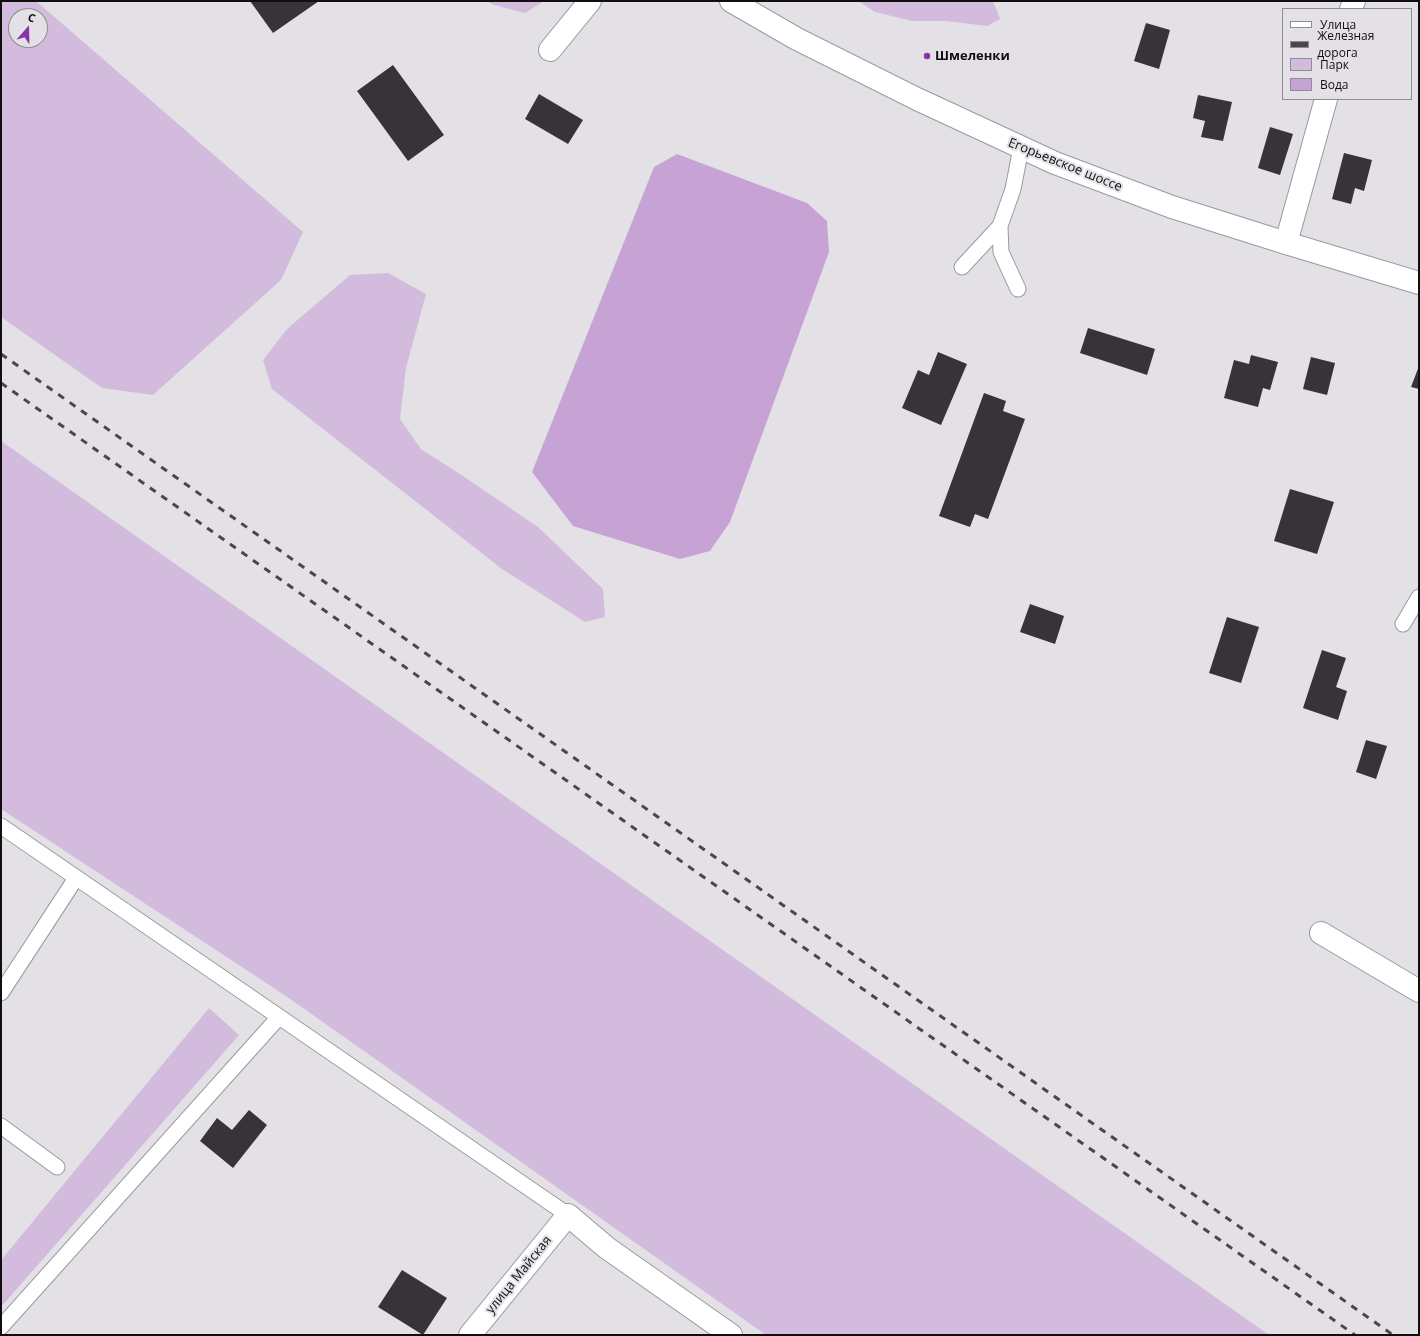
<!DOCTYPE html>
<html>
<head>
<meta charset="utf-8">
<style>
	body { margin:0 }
	#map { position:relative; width:1420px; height:1336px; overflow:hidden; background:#e4e1e6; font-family:"Open Sans",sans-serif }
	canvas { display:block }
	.frame { position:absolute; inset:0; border:2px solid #100e10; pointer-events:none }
	.legend { position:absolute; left:1282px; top:8px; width:130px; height:92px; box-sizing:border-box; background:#e4e1e6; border:1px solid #8f8d90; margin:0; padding:5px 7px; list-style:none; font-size:12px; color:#100e10 }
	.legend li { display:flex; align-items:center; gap:8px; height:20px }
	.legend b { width:20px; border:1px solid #8f8d90 }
	.north { position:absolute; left:8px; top:8px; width:40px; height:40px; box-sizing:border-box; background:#e4e1e6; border:1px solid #8f8d90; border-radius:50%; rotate:20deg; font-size:11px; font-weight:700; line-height:16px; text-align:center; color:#100e10 }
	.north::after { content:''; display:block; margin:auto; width:14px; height:18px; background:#8735a4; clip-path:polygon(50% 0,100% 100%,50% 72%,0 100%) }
</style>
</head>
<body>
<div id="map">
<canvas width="1420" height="1336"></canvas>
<div class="frame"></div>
<ul class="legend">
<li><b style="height:5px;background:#fff"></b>Улица</li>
<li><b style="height:5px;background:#49474a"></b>Железная дорога</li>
<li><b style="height:11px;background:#d3bbdd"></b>Парк</li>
<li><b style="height:11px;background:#c7a3d5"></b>Вода</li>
</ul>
<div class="north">С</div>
</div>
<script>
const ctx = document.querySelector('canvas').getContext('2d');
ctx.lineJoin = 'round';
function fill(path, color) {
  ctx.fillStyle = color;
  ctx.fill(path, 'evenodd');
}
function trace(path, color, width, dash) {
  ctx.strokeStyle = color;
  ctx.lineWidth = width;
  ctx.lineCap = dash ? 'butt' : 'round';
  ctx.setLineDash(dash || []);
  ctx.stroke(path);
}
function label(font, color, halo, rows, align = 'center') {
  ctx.font = font + ' "Open Sans",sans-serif';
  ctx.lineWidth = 4;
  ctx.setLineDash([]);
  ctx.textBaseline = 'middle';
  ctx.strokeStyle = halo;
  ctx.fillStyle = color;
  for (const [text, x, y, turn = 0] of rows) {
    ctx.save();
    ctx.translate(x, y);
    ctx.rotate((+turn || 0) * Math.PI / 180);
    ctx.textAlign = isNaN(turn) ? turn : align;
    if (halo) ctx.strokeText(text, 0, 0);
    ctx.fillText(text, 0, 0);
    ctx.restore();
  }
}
fill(new Path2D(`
	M1,1H36L303,232L281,280L153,395L102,388L1,317ZM16,16H40V40H16Z
	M488,1H544L525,13L491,4Z
	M858,1H993L1000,19L987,26L946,21H912L875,12Z
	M388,273L426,294L406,368L400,419L421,449L460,474L538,527L603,589L605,617L585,622L502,569L272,389L263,360L287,329L350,275Z
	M1,441L1269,1335H766L286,996L1,809Z
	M209,1008L239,1035L1,1307V1260Z`), '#d3bbdd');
fill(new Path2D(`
	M677,154L807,203L827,221L829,252L730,522L710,551L680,559L573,526L532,472L654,167Z`), '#c7a3d5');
fill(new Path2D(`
	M250,1H319L273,33Z
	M1146,23L1170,30L1159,69L1134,61Z
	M393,65L444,135L408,161L357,91Z
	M539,94L583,120L568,144L525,119Z
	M1198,95L1232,102L1223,141L1201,137L1205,121L1193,118Z
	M1270,127L1293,134L1280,175L1258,168Z
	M1344,153L1372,160L1364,191L1355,188L1351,204L1332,199Z
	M1088,328L1155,349L1147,375L1080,353Z
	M938,352L967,364L941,425L902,408L918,370L929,375Z
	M1251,355L1278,362L1270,390L1263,388L1258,407L1224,398L1234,360L1249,364Z
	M1311,357L1335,363L1327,395L1303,389Z
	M1419,366V389L1411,387Z
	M984,393L1006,401L1003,411L1025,419L988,519L975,514L970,527L939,516Z
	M1290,489L1334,502L1317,554L1274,541Z
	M1030,604L1064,616L1055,644L1020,632Z
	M1227,617L1259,627L1241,683L1209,673Z
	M1322,650L1346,658L1336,687L1347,691L1338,720L1303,708Z
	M1366,740L1387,746L1376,779L1356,772Z
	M249,1110L267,1125L233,1168L200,1141L217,1118L232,1130Z
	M402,1270L447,1298L423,1335L378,1307Z`), '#373439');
const lane = new Path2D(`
	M1000,226L1001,252L1018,289
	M962,267L1000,226L1013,189L1021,148
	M1403,624L1419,597
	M1,826L568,1215
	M1,993L76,878
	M1,1126L57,1167
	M1,1327L279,1017`);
const street = new Path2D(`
	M1351,9L1354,1
	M550,50L590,1
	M1286,243L1326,99
	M1321,933L1419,991
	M470,1335L568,1215L607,1248L731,1335`);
const primary = new Path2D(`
	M731,1L797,39L917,99L1055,163L1172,207L1286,243L1419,283`);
trace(lane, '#9c989d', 17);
trace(street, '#9c989d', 24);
trace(primary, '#9c989d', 24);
trace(lane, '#fff', 15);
trace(street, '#fff', 22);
trace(primary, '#fff', 22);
trace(new Path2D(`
	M1,354L1393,1335
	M1,383L1355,1335`), '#49474a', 3, [7, 7]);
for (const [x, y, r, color] of [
	[927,56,4,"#8735a4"]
]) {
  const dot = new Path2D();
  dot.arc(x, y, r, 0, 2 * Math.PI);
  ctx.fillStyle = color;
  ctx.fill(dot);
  trace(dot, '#e4e1e6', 1.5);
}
label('bold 13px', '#100e10', '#e4e1e6', [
	["Шмеленки",935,56]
], 'left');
label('13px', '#100e10', '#e4e1e6', [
	["Егорьевское шоссе",1065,165,22],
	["улица Майская",519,1275,-51]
]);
</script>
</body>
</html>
